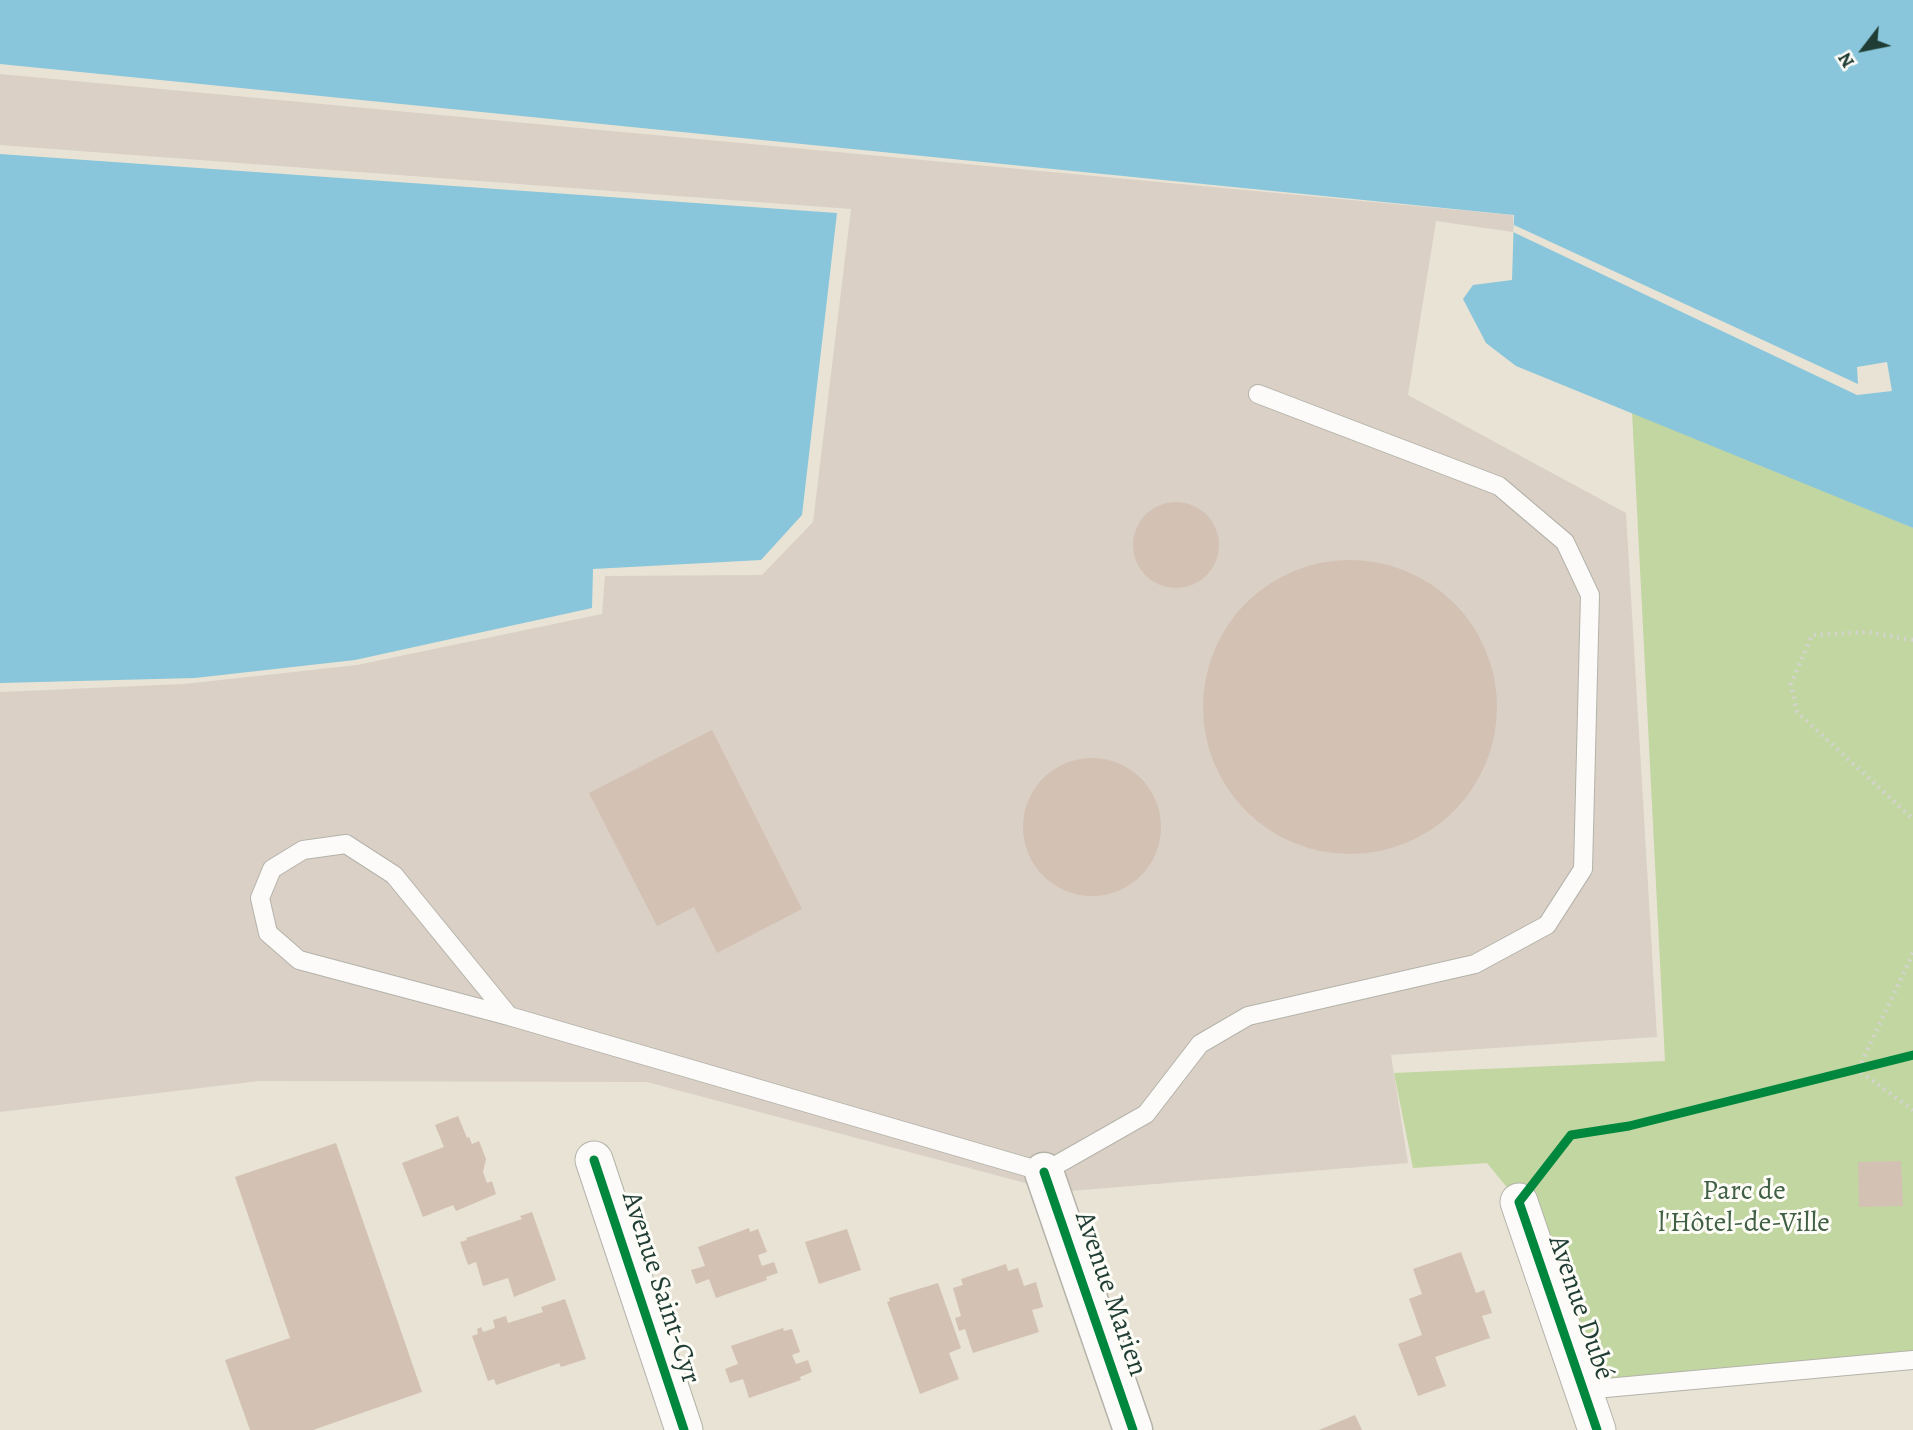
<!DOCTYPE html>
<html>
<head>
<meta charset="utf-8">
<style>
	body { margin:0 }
	#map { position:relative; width:1913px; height:1430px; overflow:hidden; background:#e8e3d5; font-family:Alegreya,serif }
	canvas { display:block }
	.north { position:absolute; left:1829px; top:14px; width:70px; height:70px; -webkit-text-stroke:5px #fdfcf7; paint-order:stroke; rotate:238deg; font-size:19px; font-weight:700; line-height:28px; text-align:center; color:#1f3d34 }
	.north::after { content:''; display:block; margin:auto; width:24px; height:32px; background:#1f3d34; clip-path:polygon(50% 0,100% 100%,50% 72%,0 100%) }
</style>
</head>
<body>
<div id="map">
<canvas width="1913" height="1430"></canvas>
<div class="north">N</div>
</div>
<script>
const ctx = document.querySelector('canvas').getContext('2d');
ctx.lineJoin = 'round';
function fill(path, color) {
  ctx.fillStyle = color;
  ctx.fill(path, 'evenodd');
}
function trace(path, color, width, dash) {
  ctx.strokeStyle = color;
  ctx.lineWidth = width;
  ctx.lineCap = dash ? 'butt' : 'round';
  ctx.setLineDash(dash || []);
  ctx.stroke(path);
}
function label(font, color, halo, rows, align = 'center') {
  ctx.font = font + ' Alegreya,serif';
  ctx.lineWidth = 6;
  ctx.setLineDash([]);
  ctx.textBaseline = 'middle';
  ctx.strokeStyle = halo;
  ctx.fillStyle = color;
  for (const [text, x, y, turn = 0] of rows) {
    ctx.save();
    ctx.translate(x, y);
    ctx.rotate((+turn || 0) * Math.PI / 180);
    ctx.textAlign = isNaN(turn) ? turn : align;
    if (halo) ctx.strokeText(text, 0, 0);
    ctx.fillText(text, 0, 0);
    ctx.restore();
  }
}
fill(new Path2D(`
	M0,74L1513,215V232L1436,221L1408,395L1626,513L1657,1037L1391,1055L1408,1163L1059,1192L647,1082L259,1081L0,1112V692L184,684L357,665L602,614L605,576L762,575L813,522L851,209L0,145Z`), '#dad0c6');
fill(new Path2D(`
	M1632,411L1913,528V1360L1584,1390L1519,1202L1487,1163L1413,1168L1394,1073L1665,1061Z`), '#c2d6a1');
fill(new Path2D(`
	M0,0H1913V528L1516,366L1486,343L1463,299L1473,285L1512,280L1514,215L0,64Z
	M0,154L837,213L802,515L761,560L593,569L592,608L355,660L195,678L0,683Z`), '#89c6db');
fill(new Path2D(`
	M1514,225L1858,384L1857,367L1887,362L1892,391L1857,395L1513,232Z`), '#e8e3d5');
fill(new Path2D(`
	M1133 545a43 43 0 1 1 86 0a43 43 0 1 1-86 0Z
	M1203 707a147 147 0 1 1 294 0a147 147 0 1 1-294 0Z
	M712,730L802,909L717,953L694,907L657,926L589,793Z
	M1023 827a69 69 0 1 1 138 0a69 69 0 1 1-138 0Z
	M458,1116L467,1138L469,1137L472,1144L479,1141L486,1159L483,1172L487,1183L492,1181L496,1194L456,1211L453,1205L423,1217L402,1163L444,1147L435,1125Z
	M336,1143L422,1392L313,1430H250L225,1360L290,1338L235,1177Z
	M1901,1161L1903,1206L1859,1207L1858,1162Z
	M532,1212L556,1280L514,1297L508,1278L483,1286L476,1262L468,1265L460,1242L467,1240L466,1238L522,1219L520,1216Z
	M749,1228L750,1232L758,1229L767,1252L758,1255L762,1266L774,1262L778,1273L766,1277L767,1280L716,1298L709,1279L696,1284L691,1270L705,1266L698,1247Z
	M847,1229L861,1270L819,1284L805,1242Z
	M1461,1252L1476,1293L1484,1290L1492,1313L1482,1316L1490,1338L1435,1357L1446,1386L1418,1396L1398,1344L1422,1335L1409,1299L1422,1294L1413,1269Z
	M1006,1264L1008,1271L1018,1268L1024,1286L1036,1282L1043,1307L1032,1310L1039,1332L973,1353L965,1329L959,1331L955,1318L961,1316L953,1288L963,1285L961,1279Z
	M938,1283L961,1348L949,1353L959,1379L920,1394L887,1302L890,1301L889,1298Z
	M565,1299L586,1359L561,1367L559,1363L496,1385L494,1379L488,1381L472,1336L478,1334L477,1329L481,1327L483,1332L495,1328L493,1320L506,1316L508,1323L543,1312L541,1307Z
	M783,1328L784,1331L792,1329L800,1352L792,1355L796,1364L808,1360L812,1372L800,1377L801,1380L749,1398L743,1379L730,1383L725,1369L738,1364L731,1346Z
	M1355,1415L1362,1430H1319Z`), '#d3c1b3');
const service = new Path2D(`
	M509,1016L394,875L346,844L303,850L272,869L260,898L268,933L299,960L509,1016L1044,1172L1146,1114L1200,1044L1248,1016L1475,964L1547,925L1583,869L1590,595L1565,542L1499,486L1258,394
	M1584,1390L1913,1360`);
const minor = new Path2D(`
	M594,1160L684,1430
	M1519,1202L1597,1430`);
const tertiary = new Path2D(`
	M1044,1172L1133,1430`);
trace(service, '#b4b3aa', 20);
trace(minor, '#b4b3aa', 39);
trace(tertiary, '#b4b3aa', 41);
trace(new Path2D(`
	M1913,640L1867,632L1812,635L1791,684L1797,712L1913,819
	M1913,953L1858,1070L1913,1110`), '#d3d4cf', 4.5, [2, 5]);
trace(service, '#fcfbf9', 18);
trace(minor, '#fcfbf9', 37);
trace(tertiary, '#fcfbf9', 38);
trace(new Path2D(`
	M594,1160L684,1430
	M1044,1172L1133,1430
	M1597,1430L1519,1202L1571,1135L1629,1126L1913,1055`), '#00873e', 9);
label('28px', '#406045', '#fdfcf7', [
	["Parc de",1744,1192],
	["l'Hôtel-de-Ville",1744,1224]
]);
label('28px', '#1f3d34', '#fdfcf7', [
	["Avenue Saint-Cyr",660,1288,72],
	["Avenue Marien",1110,1294,71],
	["Avenue Dubé",1580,1308,71]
]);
</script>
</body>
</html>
